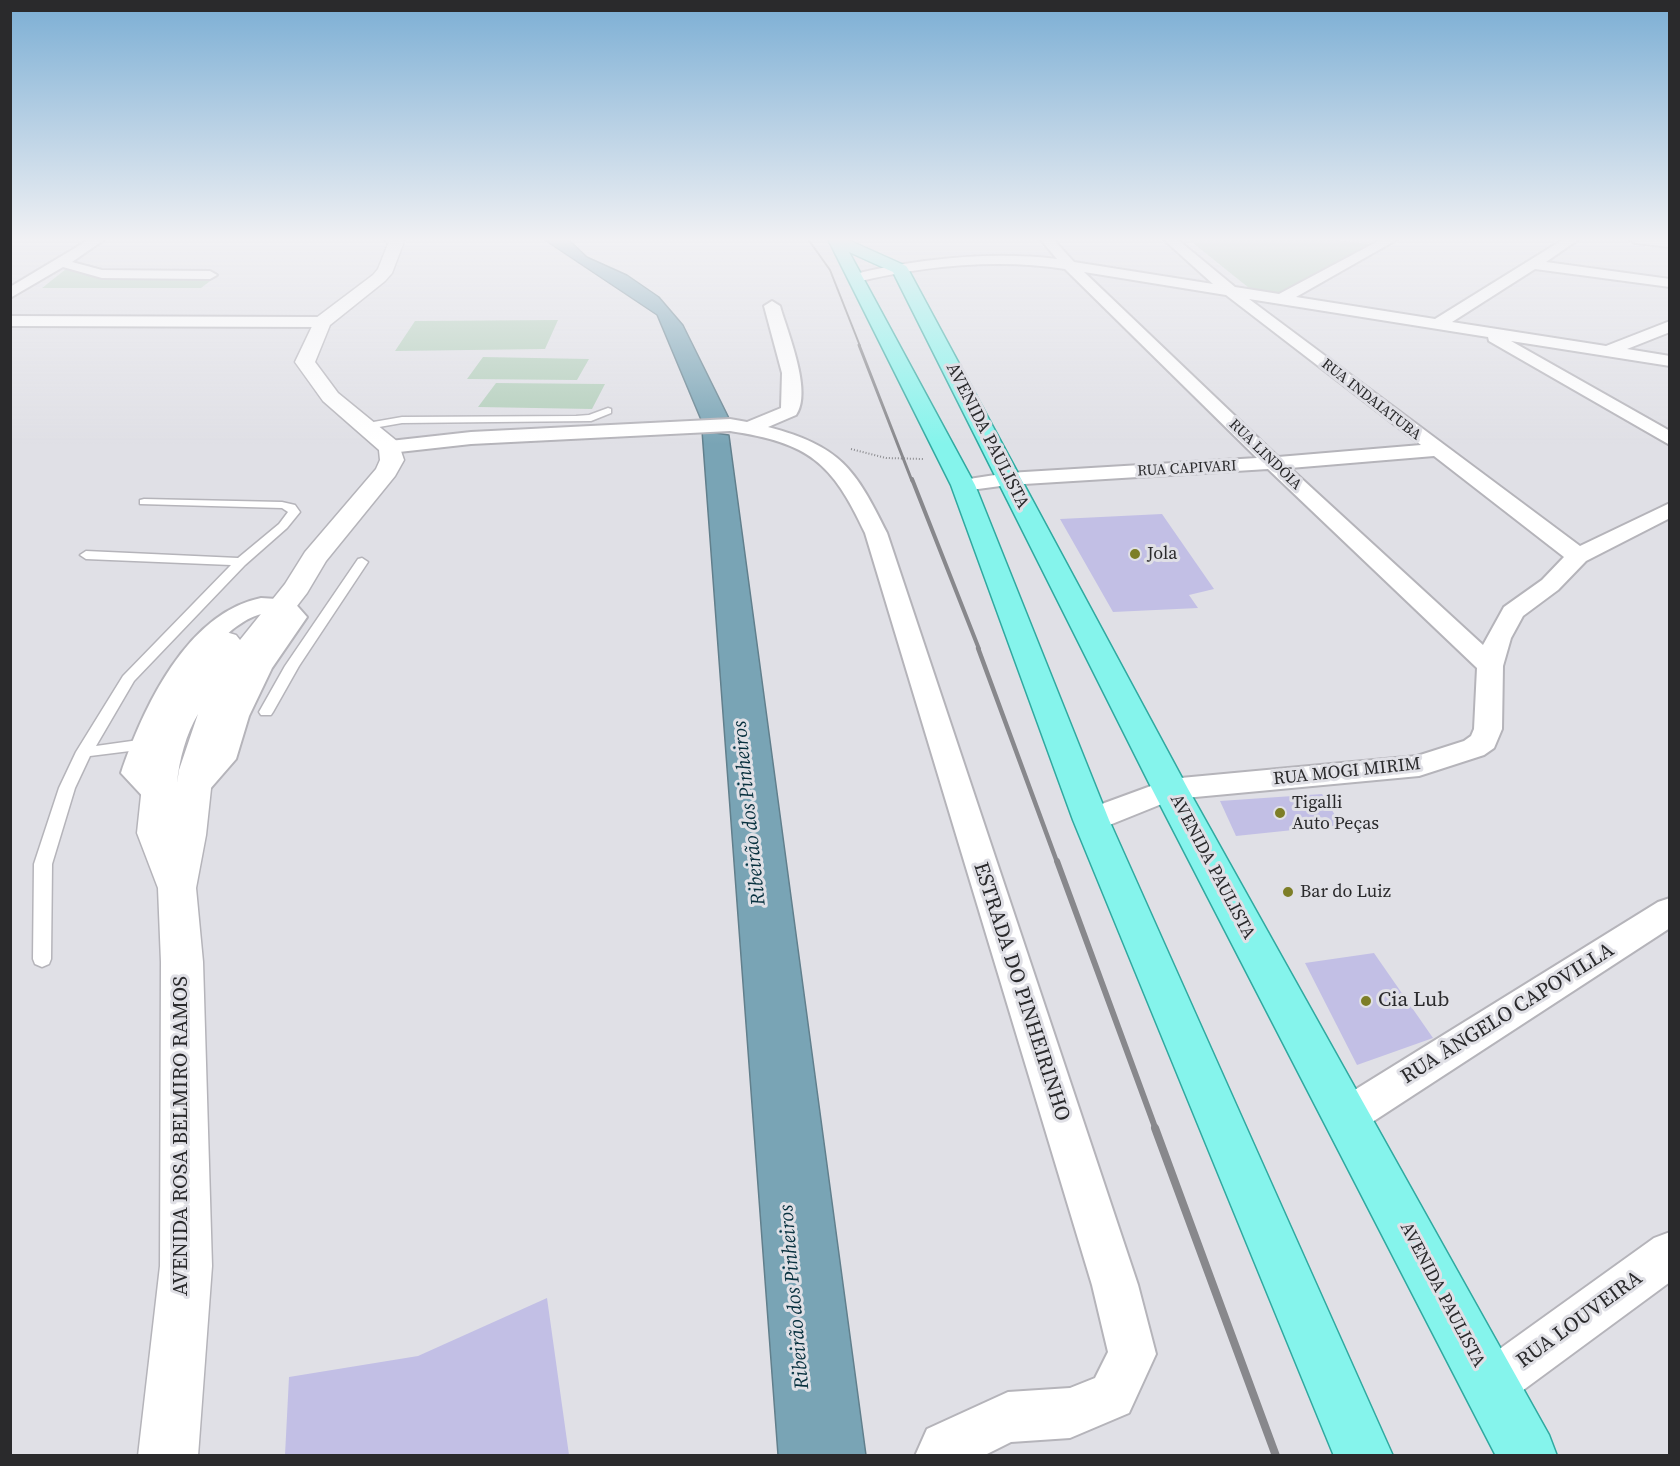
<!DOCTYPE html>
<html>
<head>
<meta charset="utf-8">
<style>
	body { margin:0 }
	#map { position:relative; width:1680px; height:1466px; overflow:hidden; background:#e0e0e6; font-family:"Source Serif 4",serif }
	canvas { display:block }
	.frame { position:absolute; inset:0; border:12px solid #2a2a2c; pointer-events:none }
</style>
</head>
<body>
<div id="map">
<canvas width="1680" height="1466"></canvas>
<div class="frame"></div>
</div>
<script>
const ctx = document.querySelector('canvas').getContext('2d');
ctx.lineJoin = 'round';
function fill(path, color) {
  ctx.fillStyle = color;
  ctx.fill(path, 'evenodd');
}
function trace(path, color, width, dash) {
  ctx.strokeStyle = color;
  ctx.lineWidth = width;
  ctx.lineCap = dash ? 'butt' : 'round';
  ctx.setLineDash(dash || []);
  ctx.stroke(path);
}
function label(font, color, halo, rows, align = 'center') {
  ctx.font = font + ' "Source Serif 4",serif';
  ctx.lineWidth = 6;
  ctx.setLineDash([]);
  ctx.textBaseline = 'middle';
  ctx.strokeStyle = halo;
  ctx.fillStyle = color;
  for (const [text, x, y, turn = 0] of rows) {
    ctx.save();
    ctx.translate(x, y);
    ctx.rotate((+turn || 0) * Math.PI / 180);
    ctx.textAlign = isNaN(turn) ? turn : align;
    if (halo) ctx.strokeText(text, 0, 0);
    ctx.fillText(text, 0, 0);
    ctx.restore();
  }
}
fill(new Path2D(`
	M1188,239H1327L1370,244L1281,293L1249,288Z
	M66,269L95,276L214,278L201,288H42Z
	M558,320L545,349L395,351L415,321Z
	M483,357L589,359L577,380L467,379Z
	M496,383L605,384L592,409L478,407Z`), '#b2ceba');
const water = new Path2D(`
	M543,239H568L587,257L627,275L659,297L683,325L729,418L701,420L657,315Z
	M702,431L729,435L866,1455H778Z`);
fill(water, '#79a4b5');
trace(water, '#617f8c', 1.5);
fill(new Path2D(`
	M1162,514L1214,589L1189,595L1198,608L1113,612L1060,519Z
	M1322,794L1341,825L1236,836L1220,801Z
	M1374,953L1433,1038L1357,1065L1305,963Z
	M547,1298L569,1455H285L289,1377L418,1356Z`), '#c2bfe5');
const lane = new Path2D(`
	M608,408L611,409V413L591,421L402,423L362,430L357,427L362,424L402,417L576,416L589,415Z
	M144,499L282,502L295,505L300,512L287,528L245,565L134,681L96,746L146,739L154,744L146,749L90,756L75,788L52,864L51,959L49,964L42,967L35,964L33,959L34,864L59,788L76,752L123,676L231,565L86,559L80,555L86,551L238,558L279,524L288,512L282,508L140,504V500Z
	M362,558L368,562L299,666L273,712L271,715H261L259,712L285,666L358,559Z`);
const street = new Path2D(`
	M90,239H105L72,262L102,270L210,271L217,275L210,279L102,278L63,267L10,298V287Z
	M384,239H403L402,242L390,243Z
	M1040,239H1053L1074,262L1213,284L1163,239H1177L1235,287L1279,294L1382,239H1398L1296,297L1435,319L1564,239H1579L1546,262L1670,279V287L1535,269L1452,322L1606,346L1670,321V332L1627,349L1670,356V366L1511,341L1670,431V445L1489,341L1488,337L1249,299L1580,546L1670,503V518L1586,561L1558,590L1523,616L1511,638L1503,666L1502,729L1494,748L1484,755L1419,776L1174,799L1102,828L1091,831L1080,828L1075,820L1080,812L1170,779L1417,756L1464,741L1471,736L1474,729L1477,668L1268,469L1008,485L963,491L956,489L953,485L956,481L1008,473L1257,458L1065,269C998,258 922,266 856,282L849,278L851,275C914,259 992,251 1057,259ZM1084,272L1226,295L1421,445L1278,457ZM1434,456L1564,557L1542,580L1504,607L1483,645L1290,468Z
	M1629,239H1670V247L1635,243Z
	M772,301L780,306C787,331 813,392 796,415L768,427C840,446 855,468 887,533L1138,1285L1156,1354L1129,1413L1070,1438L1011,1442L983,1456H915L927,1429L1008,1392L1070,1388L1095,1378L1108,1352L1092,1285L865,533C832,462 809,443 730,431L471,444L390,453L383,451L380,447L383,443L390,441L471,432L730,419L747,422L781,408L782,373L764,306Z
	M10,316L322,317L330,322L322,327L10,326Z
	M261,598L292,600L307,617L272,668L249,716L236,759L203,797L159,805L148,802L121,773C143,708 187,613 261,598ZM276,612L282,618L246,668L221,716L208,755L183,781L165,784L152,771C167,721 213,612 276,612Z
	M1670,898V928L1360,1130L1346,1136L1332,1130L1326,1117L1332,1104L1658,902Z
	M1670,1232V1282L1507,1402L1490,1410L1473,1402L1465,1385L1473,1368L1654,1238Z`);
const secondary = new Path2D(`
	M390,239H405L392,273L385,281L330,325L315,362L338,393L398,442L404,460L395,476L326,561L307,593L256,659L239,688L213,770L206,835L196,888L203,962L212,1266L198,1456H138L160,1266L161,962L158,888L137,833L144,767L160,724L216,635L226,632L236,635L240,640L285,584L305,552L376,469L380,460L379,450L323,401L295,362L316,318L373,275L378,269ZM198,714L179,770L177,783C179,760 186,734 198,714Z`);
const primary = new Path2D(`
	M828,239H846L906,266L908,269L1188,789L1549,1435L1557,1456H1496L1152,789L893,272L849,252L975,485L1109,820L1393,1456H1334L1073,820L951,485Z`);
trace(lane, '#b5b4ba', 3);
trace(street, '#b5b4ba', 4);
trace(secondary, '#b5b4ba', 3);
trace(primary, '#30a9a0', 3);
trace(new Path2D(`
	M851,449L886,458L923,459`), '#8c8c90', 2, [1, 2]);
fill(lane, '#fff');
fill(street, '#fff');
fill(secondary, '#fff');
fill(primary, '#85f4ec');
trace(new Path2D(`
	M808,239L830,270L860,346`), '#88888c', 2);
trace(new Path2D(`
	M859,345L912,481`), '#88888c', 3);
trace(new Path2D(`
	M912,479L979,649`), '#88888c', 4);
trace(new Path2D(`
	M978,648L1057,862`), '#88888c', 4.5);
trace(new Path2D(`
	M1057,861L1156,1130`), '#88888c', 6);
trace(new Path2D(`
	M1155,1128L1276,1456`), '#88888c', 8);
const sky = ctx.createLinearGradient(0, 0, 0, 444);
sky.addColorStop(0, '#7baed4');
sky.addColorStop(0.54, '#f1f1f4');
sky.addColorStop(1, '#f1f1f400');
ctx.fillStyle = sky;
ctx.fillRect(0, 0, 1680, 444);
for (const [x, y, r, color] of [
	[1135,554,6,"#7d7e27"],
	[1280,813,6,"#7d7e27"],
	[1288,892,6,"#7d7e27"],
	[1366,1001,6,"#7d7e27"]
]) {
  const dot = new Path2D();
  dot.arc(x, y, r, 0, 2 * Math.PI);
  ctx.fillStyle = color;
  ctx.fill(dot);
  trace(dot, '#e0e0e6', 2);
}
label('15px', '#2a2a2c', '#e0e0e6', [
	["RUA INDAIATUBA",1371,400,38],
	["RUA LINDÓIA",1265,455,44],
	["RUA CAPIVARI",1187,469,-3]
]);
label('18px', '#2a2a2c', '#e0e0e6', [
	["AVENIDA PAULISTA",987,436,63],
	["RUA MOGI MIRIM",1347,772,-6],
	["AVENIDA PAULISTA",1212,867,62],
	["AVENIDA PAULISTA",1442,1295,62]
]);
label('18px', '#2a2a2c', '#e0e0e6', [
	["Jola",1147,554],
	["Tigalli",1292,803],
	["Auto Peças",1292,824],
	["Bar do Luiz",1300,892]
], 'left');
label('italic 20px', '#07303e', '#e0e0e6', [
	["Ribeirão dos Pinheiros",750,813,-96],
	["Ribeirão dos Pinheiros",795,1297,-95]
]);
label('21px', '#2a2a2c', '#e0e0e6', [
	["ESTRADA DO PINHEIRINHO",1021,992,72],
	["RUA ÂNGELO CAPOVILLA",1508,1014,-32],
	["AVENIDA ROSA BELMIRO RAMOS",182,1136,-90],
	["RUA LOUVEIRA",1580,1320,-36]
]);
label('21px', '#2a2a2c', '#e0e0e6', [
	["Cia Lub",1378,1001]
], 'left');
</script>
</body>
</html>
